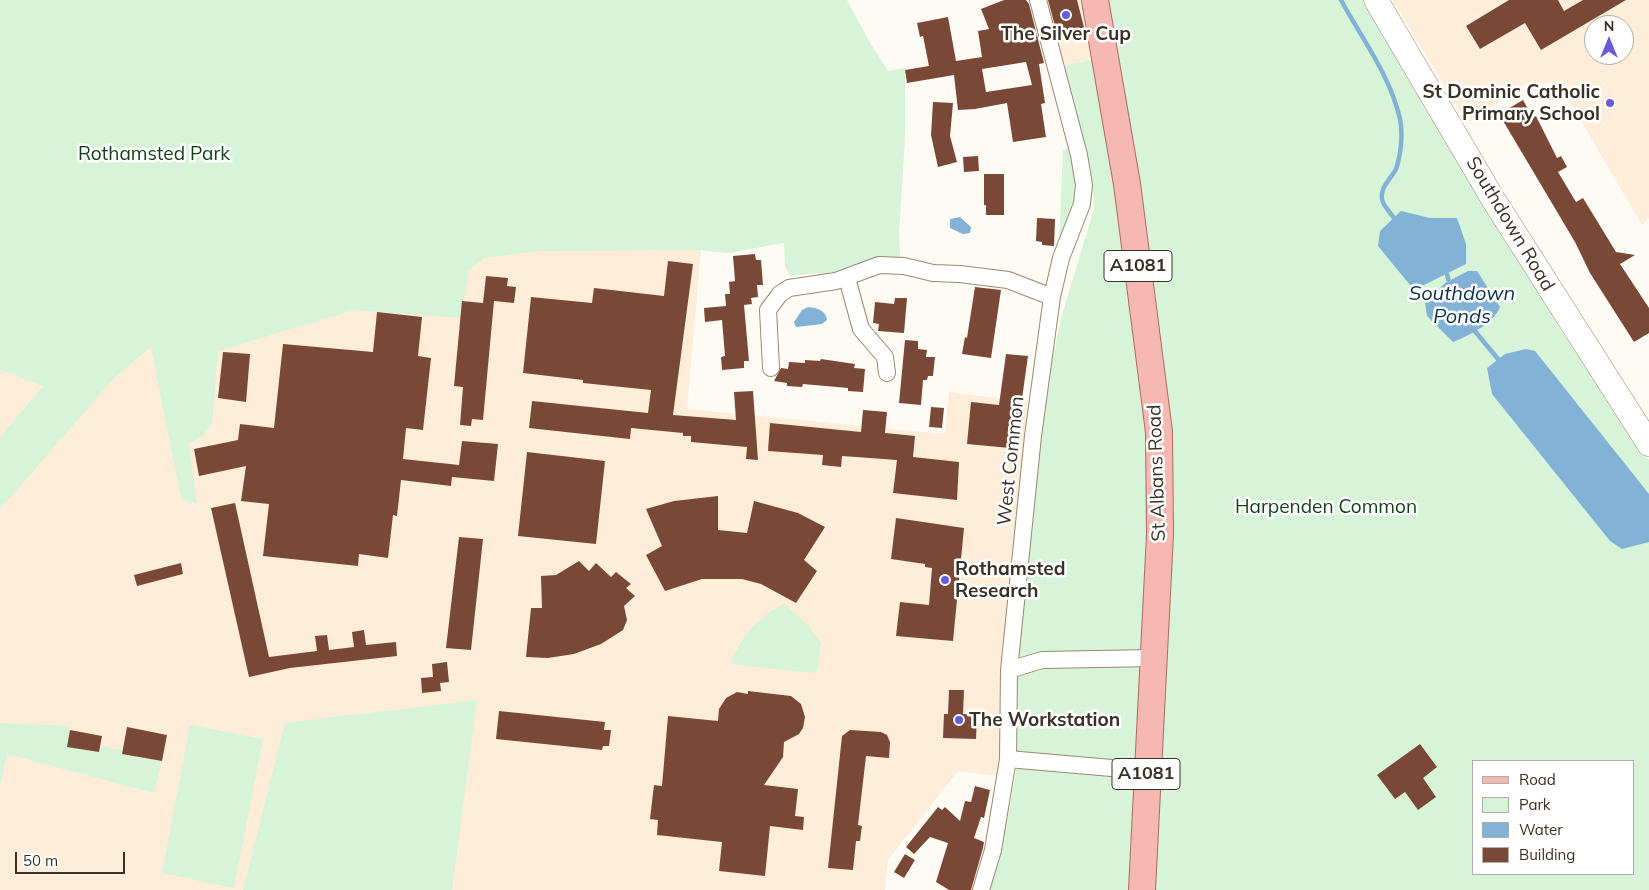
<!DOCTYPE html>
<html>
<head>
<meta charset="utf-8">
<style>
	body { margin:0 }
	#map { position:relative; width:1649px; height:890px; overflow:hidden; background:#fefaf4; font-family:Mulish,sans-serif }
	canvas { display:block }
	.legend { position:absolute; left:1472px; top:760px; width:162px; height:115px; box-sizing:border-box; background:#fff; border:1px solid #b0ada8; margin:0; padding:6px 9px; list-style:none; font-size:15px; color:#3a3126 }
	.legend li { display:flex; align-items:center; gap:10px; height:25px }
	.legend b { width:25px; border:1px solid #b0ada8 }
	.north { position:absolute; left:1584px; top:15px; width:50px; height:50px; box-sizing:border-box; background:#fff; border:1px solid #b0ada8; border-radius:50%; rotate:0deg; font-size:14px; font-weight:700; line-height:20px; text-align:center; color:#3a3126 }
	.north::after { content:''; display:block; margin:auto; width:18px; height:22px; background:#665dd6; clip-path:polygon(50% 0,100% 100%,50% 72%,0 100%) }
	.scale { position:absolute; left:15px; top:852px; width:110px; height:22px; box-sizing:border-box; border:2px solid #3a3126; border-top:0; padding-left:6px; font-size:15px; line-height:18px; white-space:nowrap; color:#3a3126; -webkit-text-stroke:4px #fff; paint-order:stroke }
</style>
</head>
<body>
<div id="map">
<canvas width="1649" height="890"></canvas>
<ul class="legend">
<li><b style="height:6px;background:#f5b8b3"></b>Road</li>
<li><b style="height:14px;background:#d7f3d8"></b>Park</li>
<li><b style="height:14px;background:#83b2d7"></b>Water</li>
<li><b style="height:14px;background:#7a4837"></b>Building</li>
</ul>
<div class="north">N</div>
<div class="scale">50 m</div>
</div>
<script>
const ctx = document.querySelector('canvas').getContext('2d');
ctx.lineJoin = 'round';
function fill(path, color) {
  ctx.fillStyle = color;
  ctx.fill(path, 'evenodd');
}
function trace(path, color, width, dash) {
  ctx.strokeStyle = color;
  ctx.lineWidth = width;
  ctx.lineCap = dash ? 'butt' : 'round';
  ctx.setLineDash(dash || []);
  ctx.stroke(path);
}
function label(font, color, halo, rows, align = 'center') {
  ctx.font = font + ' Mulish,sans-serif';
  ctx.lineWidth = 5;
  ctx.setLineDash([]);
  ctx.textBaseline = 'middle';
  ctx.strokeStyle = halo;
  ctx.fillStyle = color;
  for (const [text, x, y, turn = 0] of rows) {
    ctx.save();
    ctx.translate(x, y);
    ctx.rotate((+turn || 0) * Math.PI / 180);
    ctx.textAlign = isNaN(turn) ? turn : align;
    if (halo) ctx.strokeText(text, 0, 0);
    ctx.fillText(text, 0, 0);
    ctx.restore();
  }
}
fill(new Path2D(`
	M1080,0L1092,60L1061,66L1044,1Z
	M1393,0H1649V218L1642,225L1559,83H1527L1467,123ZM1594,25H1624V55H1594Z
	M899,233L900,247L792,241L728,253L701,250L687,409L945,434L949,392L1027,402L1000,776L958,771L888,860L885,890H0V370L48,387L352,255Z`), '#feedd9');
fill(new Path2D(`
	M0,0H847L869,41L888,71L905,68V138L899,233L900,259L819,277L818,273L790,276L785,266L784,243L728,253L700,250L539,251L484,258L469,270L461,318L354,310L218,351L212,424L203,436L189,444L197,504L181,499L151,347L115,377L0,509V437L43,386L0,370Z
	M1080,0H1365L1562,331L1649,460V890H987L1006,828L1016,773V683L1034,445L1062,315L1094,209L1093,185L1061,66L1092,60ZM1473,761H1633V874H1473Z
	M1069,146L1072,148L1078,200L1059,243L1063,151Z
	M784,604L808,625L821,643L817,671L812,673L731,664C740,637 758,617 784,604Z
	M477,700L452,890H243L285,723Z
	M0,723L69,726L68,747L99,752L100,746L122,750V754L162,761L154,793L7,754L0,786Z
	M190,725L263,739L234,888L162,873Z`), '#d7f3d8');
fill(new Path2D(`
	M1401,211L1430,218H1457L1466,244V264L1420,287L1410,285L1378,246L1380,231Z
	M960,217L971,227L970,233L963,234L950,228V219Z
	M1468,271H1477L1500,307C1495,322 1469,336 1453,342L1427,316L1425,303L1445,283Z
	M808,307C817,308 826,310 827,320L822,324L796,327L794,322L802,310Z
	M1526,349L1535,351L1649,494V542L1622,549L1610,541L1492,394L1487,368L1505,354Z`), '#83b2d7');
trace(new Path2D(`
	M1341,0C1362,39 1390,75 1400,119C1403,133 1401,155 1396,169C1391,179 1380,187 1382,199C1383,206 1390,212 1394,218
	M1447,274L1449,282
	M1474,330L1498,359`), '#83b2d7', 4.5);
fill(new Path2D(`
	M1004,0H1026L1029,4L1044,63L1039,64L1045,103L1041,104L1046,137L1013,142L1007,103L975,109L958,110L954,75L907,83L905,70L929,66L923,36L920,37L917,23L948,17L956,61L982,57L978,31L989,29L981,9ZM1026,62L1032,85L986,92L982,69Z
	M1048,0H1077L1085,31L1058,37Z
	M1509,0H1558L1564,11L1583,0H1626L1541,50L1525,23L1480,49L1466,26Z
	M1523,100L1533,118L1536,116L1557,158L1561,156L1567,167L1558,172L1576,202L1583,198L1616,252L1635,255L1620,264L1649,308V333L1634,342L1590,273L1575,242L1499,114Z
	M933,102L953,103L950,136L957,162L938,167L931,135Z
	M978,156L979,171L964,172L963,157Z
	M984,174H1004V215H986V205H984Z
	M1037,218L1055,219L1054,246L1042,245V242L1036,241Z
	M755,254L756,260H761L763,285H757L758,297L751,298L752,304L744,305L749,361H744V368L722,370L721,357L725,356L722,320L705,322L704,308L726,306L725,294H730L729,282L735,281L733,256Z
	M668,261L693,264L673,415L736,420L734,392L753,391L758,460L746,459L747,447L691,442V436H683V433L631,428L630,439L529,428L532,401L648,413L651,390L583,383V380L523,373L531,297L592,303L594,288L664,296Z
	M486,276L508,278L507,286L516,287L514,303L494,301L483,420L472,419L471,426L460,425L463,387L454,386L462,301L483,303Z
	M975,287L1001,290L991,358L962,354L965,337L967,338Z
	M895,298H907L904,333L878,331L879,324L873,323L875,302L894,304Z
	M377,312L422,317L418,356L431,358L423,430L406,428L403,459L459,465L462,441L498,444L494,481L452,477L451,486L401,480L397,516L393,515L388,558L359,554L358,566L263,556L269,504L241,501L246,466L199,476L194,449L238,440L240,424L274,428L283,344L373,352Z
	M905,340L918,341V349L927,350L926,357H935L933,376H928L927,380H923L921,405L899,403Z
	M223,352L250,354L246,402L218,398Z
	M1006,354L1028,356L1019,420L1013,419L1010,448L967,444L971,402L999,405Z
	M821,359L855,364L854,368L865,369L863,392L848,391V388L803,384L802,387L787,386V383L774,381L781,368L788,369L789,362L805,363V360L820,361Z
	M931,407L944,408L942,428L929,427Z
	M863,410L887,412L885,433L915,436L913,457L959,462L957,500L893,493L897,460L842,456L841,467L822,465L823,455L768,451L770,423L861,432Z
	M527,452L605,461L596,544L518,536Z
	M718,496V530L747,533L754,501L798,513L825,527L804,560L817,571L796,603L761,584L742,579H702L665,591L646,555L662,546L646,509L674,501Z
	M235,503L269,657L317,651L315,636L327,635L329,650L354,647L352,632L364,630L366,645L396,642L397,656L290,668L249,677L211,508Z
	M896,518L964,528L953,641L896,636L900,602L929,605L932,568L925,567V564L891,559Z
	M459,537L483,539L471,650L446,648Z
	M579,561L589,571L596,563L611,577L616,572L631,584L626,588L635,596L624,606L627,620L623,630L601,644L574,654L548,658L526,657L531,608H542L541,576L556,575Z
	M181,563L183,574L137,586L134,575Z
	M447,662L449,682L440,683L441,691L422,693L421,678L433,677L432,664Z
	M949,690H964L963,714L977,715L976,739L943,738L944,714H948Z
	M748,691L791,696L801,704L805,717L803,728L799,734L784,742L783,757L764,785L798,789L795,816L804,817L803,830L770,826L765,876L719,871L722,842L657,835L658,820L650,819L654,785L662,786L668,716L718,721L719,709L726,698L737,692L748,694Z
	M499,711L605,722L604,730H611L609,746H603L602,750L496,739Z
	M127,727L167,735L162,761L122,754Z
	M70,730L102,736L99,752L67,747Z
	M850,730L881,732L887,735L890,742L889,758L866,756L858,825L862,826L860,841H856L853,870L828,868L842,736Z
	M1420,744L1437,767L1423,778L1436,797L1418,810L1405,792L1395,799L1377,775Z
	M975,786L990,790L984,818L981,817L974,838L984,842L983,848L971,890H949L936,882L948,843L930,837L914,854L906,847L938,807L942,810L945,807L960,821L965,801L971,802Z
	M905,854L915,860L904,878L894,872Z`), '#7a4837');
const street = new Path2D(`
	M847,278L861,329L885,357L887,373
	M771,368L768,310L780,294L789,288L836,281L879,265L904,266L933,273L960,274L1008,280L1052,297
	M1009,670L1042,660L1154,658
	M1008,759L1146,771
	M981,890L993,850L1008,759L1009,670L1033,436L1052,297L1061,258L1082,204L1084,185L1079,155L1038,0`);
const secondary = new Path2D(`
	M1376,0L1493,199L1649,444`);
const primary = new Path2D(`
	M1095,0L1127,184L1159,432L1160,534L1142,890`);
trace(street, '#9e886e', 18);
trace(secondary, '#9e886e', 25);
trace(primary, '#af6a61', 28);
trace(street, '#fff', 16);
trace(secondary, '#fff', 24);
trace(primary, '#f5b8b3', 26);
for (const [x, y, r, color] of [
	[1066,15,5,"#665dd6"],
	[1610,103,5,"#665dd6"],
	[945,580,5,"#665dd6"],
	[959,720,5,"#665dd6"]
]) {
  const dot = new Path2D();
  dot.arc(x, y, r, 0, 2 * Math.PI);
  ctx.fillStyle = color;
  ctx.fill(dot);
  trace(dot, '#fff', 2);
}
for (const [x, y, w] of [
	[1138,266,68],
	[1146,774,68]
]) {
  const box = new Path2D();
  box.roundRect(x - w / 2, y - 15.5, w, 31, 4);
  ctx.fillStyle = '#fff';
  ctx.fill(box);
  trace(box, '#3a3126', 1);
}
label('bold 18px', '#3a3126', null, [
	["A1081",1138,266],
	["A1081",1146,774]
]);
label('bold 19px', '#3a3126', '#fff', [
	["The Silver Cup",1066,34,"center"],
	["St Dominic Catholic",1600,92,"right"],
	["Primary School",1600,114,"right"],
	["Rothamsted",955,569],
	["Research",955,591],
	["The Workstation",969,720]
], 'left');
label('19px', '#103f18', '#fff', [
	["Rothamsted Park",154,154],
	["Harpenden Common",1326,507]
]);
label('19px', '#3a3126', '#fff', [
	["Southdown Road",1510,224,59],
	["West Common",1011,461,-84],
	["St Albans Road",1157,473,-92]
]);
label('italic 20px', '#0a314a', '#fff', [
	["Southdown",1462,294],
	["Ponds",1462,317]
]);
</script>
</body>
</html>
